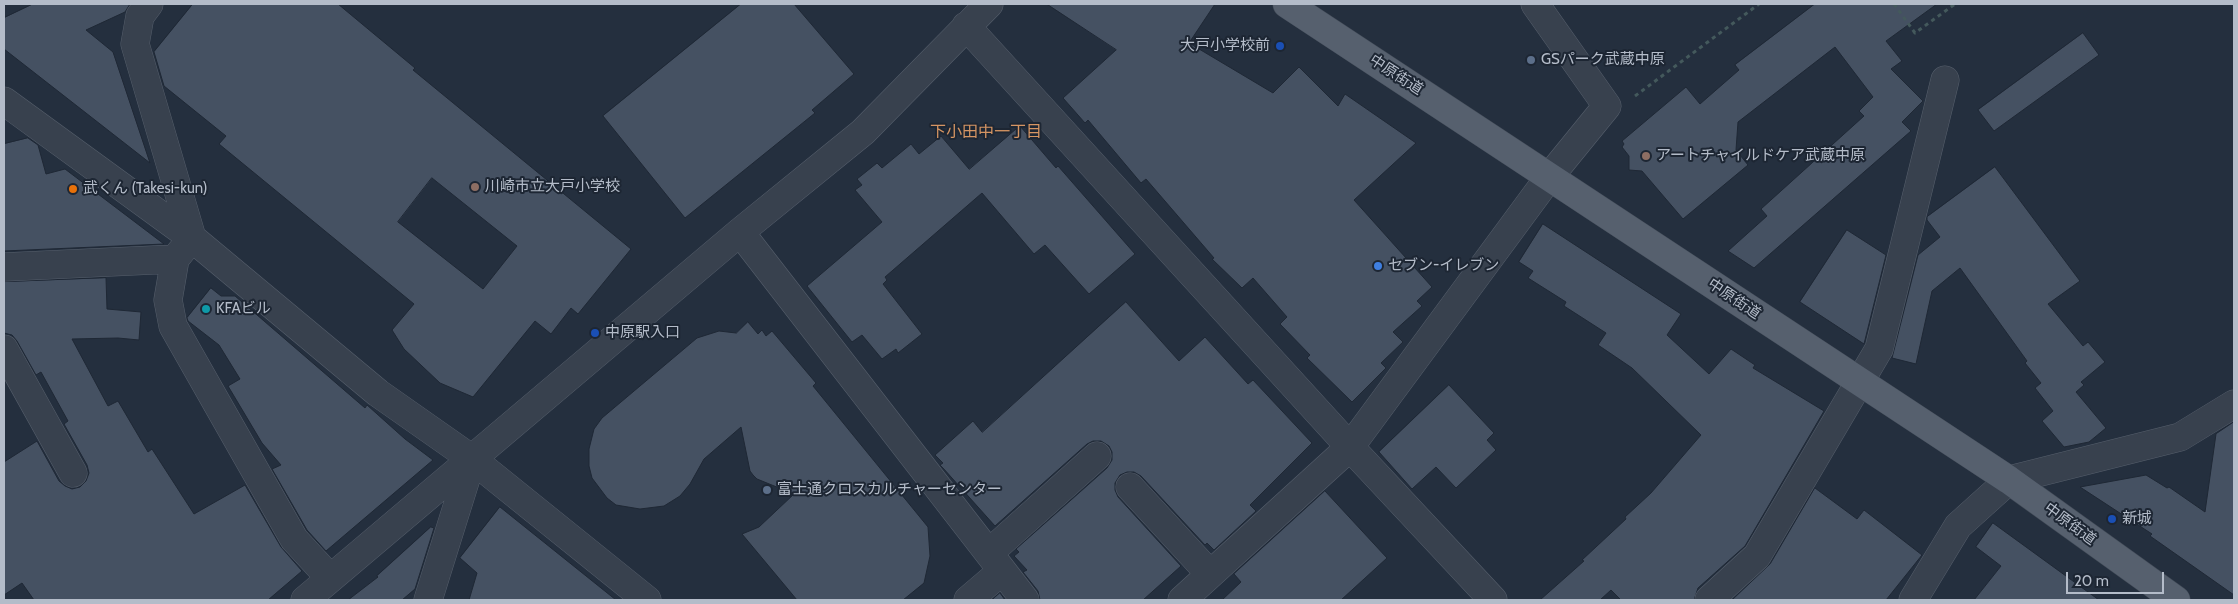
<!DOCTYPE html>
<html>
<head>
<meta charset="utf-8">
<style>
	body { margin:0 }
	#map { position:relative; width:2238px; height:604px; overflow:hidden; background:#242f3e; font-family:Cabin,sans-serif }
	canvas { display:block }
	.frame { position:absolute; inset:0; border:5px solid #b4bcc9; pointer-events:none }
	.scale { position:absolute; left:2066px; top:572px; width:98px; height:22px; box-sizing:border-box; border:2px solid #b4bcc9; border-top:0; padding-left:6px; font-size:15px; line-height:18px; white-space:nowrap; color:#b4bcc9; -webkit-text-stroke:4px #1d2633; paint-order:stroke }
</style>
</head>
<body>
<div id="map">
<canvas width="2238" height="604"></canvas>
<div class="frame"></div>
<div class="scale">20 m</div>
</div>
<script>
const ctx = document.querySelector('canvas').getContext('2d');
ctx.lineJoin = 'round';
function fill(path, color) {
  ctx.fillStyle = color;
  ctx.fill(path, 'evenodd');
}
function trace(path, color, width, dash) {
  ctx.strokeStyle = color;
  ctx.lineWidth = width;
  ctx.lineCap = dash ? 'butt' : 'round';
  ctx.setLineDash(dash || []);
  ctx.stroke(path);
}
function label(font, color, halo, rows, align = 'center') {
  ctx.font = font + ' Cabin,"Noto Sans JP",sans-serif';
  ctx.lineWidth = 4;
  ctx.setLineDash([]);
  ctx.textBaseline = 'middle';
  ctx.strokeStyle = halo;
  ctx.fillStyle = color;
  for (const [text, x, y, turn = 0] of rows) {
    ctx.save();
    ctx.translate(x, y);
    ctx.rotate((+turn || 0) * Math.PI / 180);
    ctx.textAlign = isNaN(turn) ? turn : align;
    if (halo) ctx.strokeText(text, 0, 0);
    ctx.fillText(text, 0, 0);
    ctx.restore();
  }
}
const building = new Path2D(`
	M33,4H130L125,12L86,30L113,52L150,163L4,49V18Z
	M193,4H338L415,68L413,70L631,249L578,314L571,308L551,334L535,321L473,397L440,383L404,349L392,330L414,304L219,144L226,136L164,86L154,52ZM432,178L517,246L483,289L398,222Z
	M741,4H794L854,74L812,110L815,113L685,218L603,116Z
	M1047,4H1215L1189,43L1273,93L1299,67L1338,106L1345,94L1416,143L1354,200L1432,287L1417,301L1422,306L1393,332L1403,342L1381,363L1386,368L1352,402L1307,358L1310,355L1280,324L1287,317L1253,278L1242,288L1212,259L1214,258L1146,179L1141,183L1088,120L1085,123L1063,98L1116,50Z
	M1815,4H1937L1886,41L1902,61L1891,69L1923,101L1902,122L1911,131L1754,268L1728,251L1767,216L1761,209L1864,116L1859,111L1873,97L1835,47L1738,122L1736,150L1748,165L1683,219L1642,171L1629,170V156L1622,147L1624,144L1622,141L1686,87L1700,104L1739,70L1735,65Z
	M2083,33L2099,55L1994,131L1978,110Z
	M1020,126L1056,168L1058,166L1135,254L1089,294L1045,245L1034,254L982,193L885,277L887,280L883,284L922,334L898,353L896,349L882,359L862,335L852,342L807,286L882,222L855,190L862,185L857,179L877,163L882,168L911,144L919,154L941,136L969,169Z
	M28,138L38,145L46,174L65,169L164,244L4,251V144Z
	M1995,167L2080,281L2048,304L2083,346L2088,342L2105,362L2081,382L2084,385L2076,392L2106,428L2089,442L2064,447L2042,421L2053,411L2035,388L2041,383L2025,363L2027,361L1960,268L1932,291L1916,364L1892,358L1918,255L1940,237L1927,220V217Z
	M1543,224L1681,314L1667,335L1709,374L1731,349L1755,365L1753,368L1824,411L1745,546L1698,588L1694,600H1621L1611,590L1600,600H1540L1584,561L1582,560L1626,519L1625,517L1651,493L1701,435L1632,368L1598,345L1606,333L1564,306L1566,302L1528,278L1533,271L1519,262Z
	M1847,230L1886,255L1864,344L1800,302Z
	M106,278L107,309L141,312L139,340L118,338L72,339L108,406L118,401L148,452L152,449L194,514L245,485L281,547L302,571L268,600H34L22,583L4,595V462L37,441L59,481L65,486L72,489L80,487L86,481L89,473L87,465L64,424L68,421L41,372L36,375L17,341L12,335L4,333V282Z
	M211,288L221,296H235L365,408L367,405L405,439L433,460L326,551L307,530L272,469L281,465L262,443L228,386L240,379L219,345L188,321L187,318Z
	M1126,302L1179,361L1205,337L1248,384L1253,380L1312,443L1250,505L1256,511L1214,550L1207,543L1205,545L1141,476L1134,472H1127L1120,475L1115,483V490L1118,497L1181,566L1143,600H1040L1038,591L1023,572L1027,570L1014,556L1019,552L1016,549L1107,468L1112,460V452L1109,446L1101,441H1093L1087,444L995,526L943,468L940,465L943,463L935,455L973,421L982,432Z
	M748,322L758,334L762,330L766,336L772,331L816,383L813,386L928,527L930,556L924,583L903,600H797L742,534L759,527L794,494L757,479L753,475L750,471L741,427L704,459L690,484L680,496L664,506L640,509L616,505L607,498L592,478L589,466V449L594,429L602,418L697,338L719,331L736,333Z
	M1449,385L1494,433L1487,440L1496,450L1456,488L1436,467L1412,489L1379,452Z
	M2234,422V595L2150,536L2152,534L2080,487L2146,475L2167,488L2169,487L2205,512L2216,434Z
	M1815,488L1857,519L1864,510L1922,555L1886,600H1732L1770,564Z
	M1325,491L1387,558L1341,600H1222L1241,582L1234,574Z
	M500,507L616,600H469L477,573L460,558Z
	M1993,523L2099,600H1974L2001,566L1976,547Z
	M431,527L434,528L415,589L402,600H348L378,577L377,576Z
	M1000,593L1005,600H992Z`);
fill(building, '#455162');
trace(building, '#1f2835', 1);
const minor = new Path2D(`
	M149,4L140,16L135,44L192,238L175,259L168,300L173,326L294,539L330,578
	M966,26L1350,447L1493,600
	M4,101L192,238L378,393L472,459L647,600
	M740,232L1025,600
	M4,267L175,259
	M4,349L73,473
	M1130,487L1210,574
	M989,553L1097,456
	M305,600L740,232L863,132L989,4
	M428,600L472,459
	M968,600L1002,571
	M1182,600L1350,447L1550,176L1607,106L1535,4
	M1709,600L1757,556L1879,349L1945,80
	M1913,600L1958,526L2009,480L2180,437L2234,404`);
const major = new Path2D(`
	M1287,4L2009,480L2176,600`);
trace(minor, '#565f6c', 29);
trace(major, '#414a57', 29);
trace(new Path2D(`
	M1894,4L1915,33L1955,4
	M1635,96L1759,4`), '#44595c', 3, [4, 4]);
trace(minor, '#38414e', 28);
trace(major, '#56606e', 28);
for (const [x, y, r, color] of [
	[1280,46,5,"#1a4fb4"],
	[1531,60,5,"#5c6f8a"],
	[1646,156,5,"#8d6e63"],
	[475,187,5,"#8d6e63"],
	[73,189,5,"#e8710a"],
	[1378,266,5,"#3f7fe0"],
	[206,309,5,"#0f9aa8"],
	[595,333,5,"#1a4fb4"],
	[767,490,5,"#5c6f8a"],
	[2112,519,5,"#1a4fb4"]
]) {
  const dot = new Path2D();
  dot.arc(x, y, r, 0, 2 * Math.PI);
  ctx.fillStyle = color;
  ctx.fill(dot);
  trace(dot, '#1d2633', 2);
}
label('15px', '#b4bcc9', '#1d2633', [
	["大戸小学校前",1270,46,"right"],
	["GSパーク武蔵中原",1541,60],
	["アートチャイルドケア武蔵中原",1656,156],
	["川崎市立大戸小学校",485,187],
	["武くん (Takesi-kun)",83,189],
	["セブン-イレブン",1388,266],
	["KFAビル",216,309],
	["中原駅入口",605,333],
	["富士通クロスカルチャーセンター",777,490],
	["新城",2122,519]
], 'left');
label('15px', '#b4bcc9', '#1d2633', [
	["中原街道",1396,75,33],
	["中原街道",1734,299,34],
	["中原街道",2070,524,36]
]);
label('16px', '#d59563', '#1d2633', [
	["下小田中一丁目",986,132]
]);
</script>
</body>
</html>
